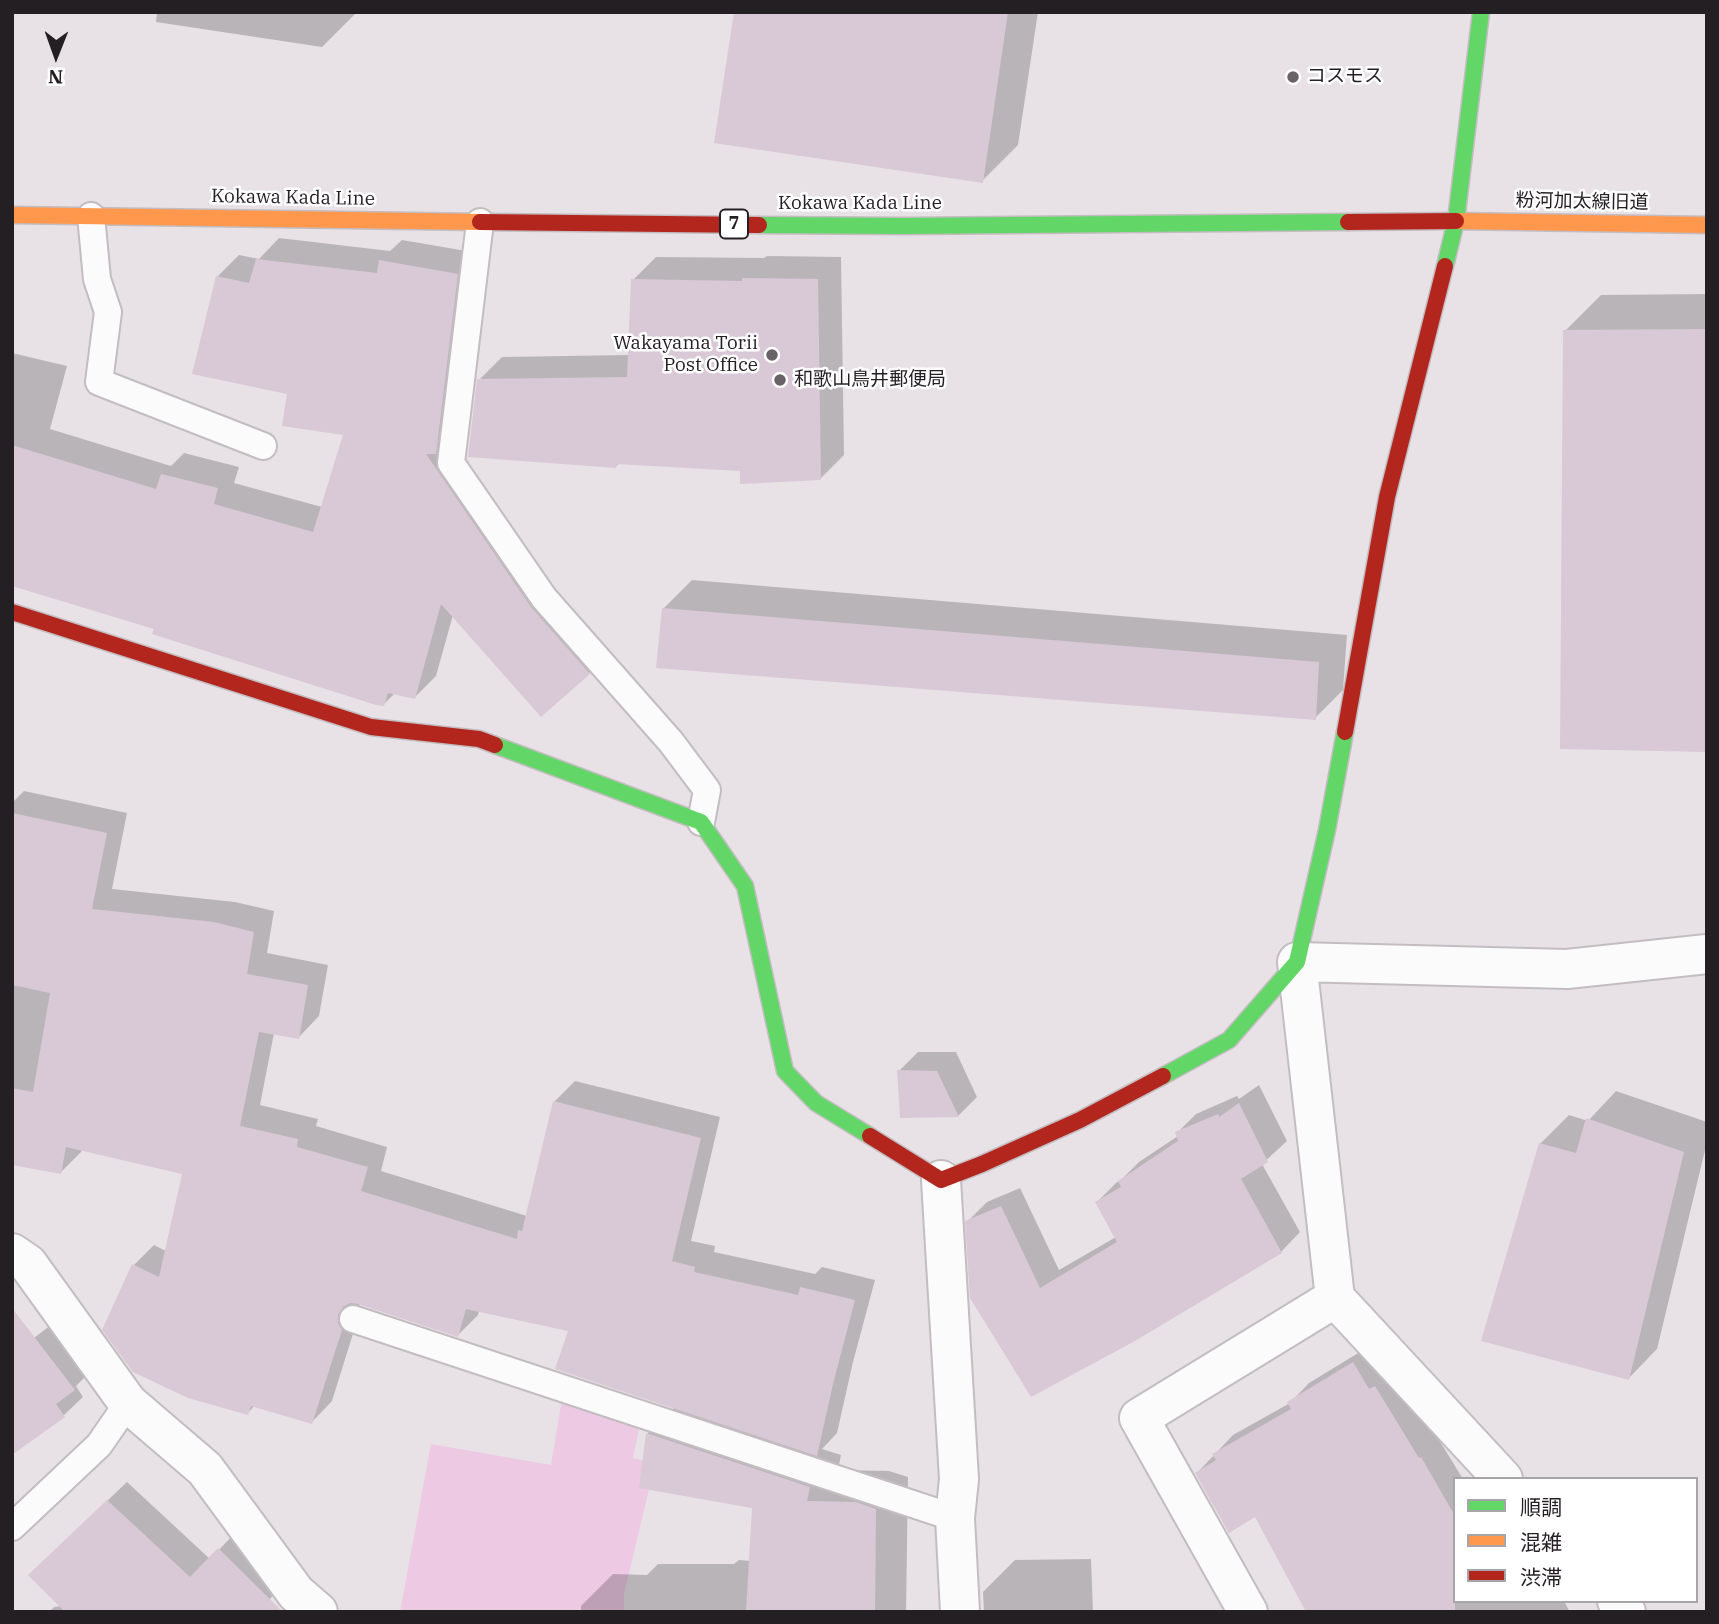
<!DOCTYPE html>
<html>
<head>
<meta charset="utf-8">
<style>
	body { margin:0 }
	#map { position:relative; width:1719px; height:1624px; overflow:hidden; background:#e8e2e7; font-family:"IBM Plex Serif","Noto Sans JP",serif }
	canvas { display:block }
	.frame { position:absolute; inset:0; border:14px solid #241f23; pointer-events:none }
	.legend { position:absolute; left:1453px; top:1477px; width:245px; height:126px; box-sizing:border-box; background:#fff; border:2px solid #a7a5a7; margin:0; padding:9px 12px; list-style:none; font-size:21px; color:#241f23 }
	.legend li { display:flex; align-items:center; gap:14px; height:35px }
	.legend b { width:35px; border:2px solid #a7a5a7 }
	.north { position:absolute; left:21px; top:21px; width:70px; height:70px; -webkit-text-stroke:5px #fff; paint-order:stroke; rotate:181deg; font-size:19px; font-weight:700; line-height:28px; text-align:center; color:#241f23 }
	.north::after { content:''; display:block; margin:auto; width:24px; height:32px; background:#241f23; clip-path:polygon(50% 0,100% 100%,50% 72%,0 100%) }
</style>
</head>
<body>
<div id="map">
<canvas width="1719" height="1624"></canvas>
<div class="frame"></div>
<ul class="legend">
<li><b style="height:9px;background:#63d668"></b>順調</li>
<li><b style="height:9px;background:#ff974d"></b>混雑</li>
<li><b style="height:9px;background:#b3261e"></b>渋滞</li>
</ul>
<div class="north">N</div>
</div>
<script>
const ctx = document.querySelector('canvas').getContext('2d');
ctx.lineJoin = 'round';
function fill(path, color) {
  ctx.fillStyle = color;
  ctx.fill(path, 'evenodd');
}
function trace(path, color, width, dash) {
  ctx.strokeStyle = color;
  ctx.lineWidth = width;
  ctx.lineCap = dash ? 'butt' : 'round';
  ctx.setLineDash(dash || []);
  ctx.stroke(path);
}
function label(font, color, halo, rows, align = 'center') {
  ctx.font = font + ' "IBM Plex Serif","Noto Sans JP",serif';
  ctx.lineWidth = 5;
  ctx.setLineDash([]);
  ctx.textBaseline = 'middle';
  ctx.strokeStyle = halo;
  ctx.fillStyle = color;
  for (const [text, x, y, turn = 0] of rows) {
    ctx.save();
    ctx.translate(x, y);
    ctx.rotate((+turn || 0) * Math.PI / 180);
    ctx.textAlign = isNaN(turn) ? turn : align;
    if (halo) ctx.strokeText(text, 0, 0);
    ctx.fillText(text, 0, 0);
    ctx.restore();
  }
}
fill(new Path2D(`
	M562,1399L639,1429L633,1458L655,1464L624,1594V1610H582L581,1612H400L431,1444L551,1465Z`), '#edc9e4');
fill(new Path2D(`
	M157,12H357L322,47L156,22Z
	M736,12H1038L1018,145L982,181Z
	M279,238L390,251L402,240L478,253L451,437L552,586L610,651L589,673L453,615L436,676L415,697L395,693L383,705L156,627L12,585V353L67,366L50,429L171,466L184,453L239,467L234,483L322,507L345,434L288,392L217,277L239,255L259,259Z
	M767,256L841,257L844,455L820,479L742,469L620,463L616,466L479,380L502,357L630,355L633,280L656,257L764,258Z
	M1707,294V750L1565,331L1601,295Z
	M692,580L1347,635L1343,690L1315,718L663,609Z
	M24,791L127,813L112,889L235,902L274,911L267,953L328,965L319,1016L299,1037L274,1033L260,1105L318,1119L316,1126L387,1147L381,1171L527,1216L555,1101L575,1081L720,1117L691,1241L715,1246L714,1252L815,1274L822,1267L875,1280L853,1362L837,1433L822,1449L841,1455L838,1470L889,1471L908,1477L906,1612H581V1606L613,1574L647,1575L658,1564H734L739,1560L751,1561L754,1507L641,1486L648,1433L675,1407L570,1330L479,1311L478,1315L458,1335L358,1302L361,1308L332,1401L312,1422L255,1405L248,1413L134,1265L154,1245L166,1251L184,1172L82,1149L81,1152L61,1172L12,1163V803Z
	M918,1052H956L977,1097L958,1116L899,1071Z
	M1259,1085L1287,1141L1262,1164L1300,1232L1281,1252L1031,1395L967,1222L987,1202L1020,1188L1059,1270L1116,1237L1097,1202L1116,1183L1122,1179L1139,1162L1178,1136L1177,1133L1196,1114L1237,1096L1239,1099Z
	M1616,1091L1707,1122V1142L1657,1349L1629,1378L1540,1144L1569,1115L1588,1121Z
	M56,1321L93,1369L76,1386L83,1397L63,1416L12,1355Z
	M1373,1344L1395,1368L1463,1479H1455V1601H1564L1570,1612H1324L1256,1515L1197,1473L1233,1435L1290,1403L1309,1383Z
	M127,1482L210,1559L238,1530L288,1579L258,1612H49L54,1607L62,1606L50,1555Z
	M1091,1559L1093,1612H984L983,1592L1015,1560Z`), '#0003');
fill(new Path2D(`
	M734,12H1008L983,183L714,143Z
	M256,259L377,273L379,260L458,274L436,454H426L531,607L590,674L541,717L441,604L415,699L388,693L384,706L376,705L152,634L154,629L12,586V445L156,489L161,474L218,488L214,504L313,532L343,435L282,426L287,394L192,374L216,276L249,283Z
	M742,278L818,279L821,480L740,484V471L617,464L616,468L468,457L477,379L627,377L631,279L742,281Z
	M1707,329V752L1560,749L1563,330Z
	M662,608L1319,662L1316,720L656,668Z
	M12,813L107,833L92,909L214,922L254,932L247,974L308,985L299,1039L259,1032L240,1126L298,1139L297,1147L368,1167L361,1191L517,1239L518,1230L522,1231L553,1101L701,1138L672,1261L695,1267L694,1272L798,1295L800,1287L855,1300L833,1384L817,1456L555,1369L568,1331L475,1311L466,1309L458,1337L358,1304L350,1303L343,1307L338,1315V1323L342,1330L312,1424L251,1406L248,1415L188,1398L133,1372L102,1330L132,1264L159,1277L182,1174L66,1147L61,1174L12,1165V1088L33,1092L50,993L12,985Z
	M897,1070L937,1071L959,1117L900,1118Z
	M1239,1103L1268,1162L1241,1179L1282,1253L1135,1341L1031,1397L970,1298L965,1221L1001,1206L1040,1288L1117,1242L1095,1202L1121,1187L1118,1181L1178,1141L1175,1132L1218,1114L1219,1117Z
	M1586,1118L1684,1152L1629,1380L1481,1341L1539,1143L1576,1153Z
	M12,1308L75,1390L56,1404L65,1417L12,1455Z
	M1353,1362L1369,1389L1375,1386L1419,1458L1421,1457L1455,1516V1612H1306L1255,1517L1229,1533L1195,1473L1216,1460L1212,1454L1291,1409L1287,1402Z
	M646,1433L810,1487L807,1501L856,1502L876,1509L875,1612H746L752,1508L639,1488Z
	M107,1500L190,1577L218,1548L283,1612H65L28,1575Z`), '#d9c8d5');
const lane = new Path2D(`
	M91,216L97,279L108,312L99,382L263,446
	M480,222L451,463L544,598L671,742L707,790L701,822
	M353,1319L955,1518
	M12,1527L99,1445L128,1403`);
const street = new Path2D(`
	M941,1180L959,1479L955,1518L960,1612
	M12,1253L28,1264L128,1403L205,1469L296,1593L318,1612
	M1503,1479L1335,1298L1297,962L1567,969L1707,954
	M1617,1601L1626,1612
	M1248,1612L1139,1418L1335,1298`);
const fast = new Path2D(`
	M759,225L905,226L1348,222
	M1445,266L1456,221L1481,12
	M495,745L701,822L745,886L785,1071L816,1103L870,1136
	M1163,1076L1229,1040L1297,962L1327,830L1345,732`);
const slow = new Path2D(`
	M12,215L480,222
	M1456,221L1707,225`);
const jam = new Path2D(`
	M480,222L759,225
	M1348,222L1456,221
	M12,612L371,727L479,739L495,745
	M1345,732L1387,497L1445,266
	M870,1136L941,1180L982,1164L1080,1120L1163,1076`);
trace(lane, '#c3bdc1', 30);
trace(street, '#c3bdc1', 42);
trace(fast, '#c3bdc1', 19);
trace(slow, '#c3bdc1', 19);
trace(jam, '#c3bdc1', 19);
trace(lane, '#fcfbfb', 26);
trace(street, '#fcfbfb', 38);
trace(fast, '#63d668', 16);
trace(slow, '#ff974d', 16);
trace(jam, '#b3261e', 16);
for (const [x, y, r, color] of [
	[1293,77,7,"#696368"],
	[772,355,7,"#696368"],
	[780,380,7,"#696368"]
]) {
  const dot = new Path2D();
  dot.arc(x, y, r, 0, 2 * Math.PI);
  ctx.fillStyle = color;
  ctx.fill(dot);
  trace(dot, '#fff', 2.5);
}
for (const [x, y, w] of [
	[734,224,28]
]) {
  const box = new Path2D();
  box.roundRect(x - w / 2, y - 14.5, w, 29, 5);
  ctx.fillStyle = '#fff';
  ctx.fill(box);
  trace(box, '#241f23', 2);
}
label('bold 18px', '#241f23', null, [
	["7",734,224]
]);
label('19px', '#241f23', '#fff', [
	["コスモス",1307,77],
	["Wakayama Torii",758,344,"right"],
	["Post Office",758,366,"right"],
	["和歌山鳥井郵便局",794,380]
], 'left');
label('19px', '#241f23', '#fff', [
	["Kokawa Kada Line",293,198,1],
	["粉河加太線旧道",1582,202,1],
	["Kokawa Kada Line",860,204]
]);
</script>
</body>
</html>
